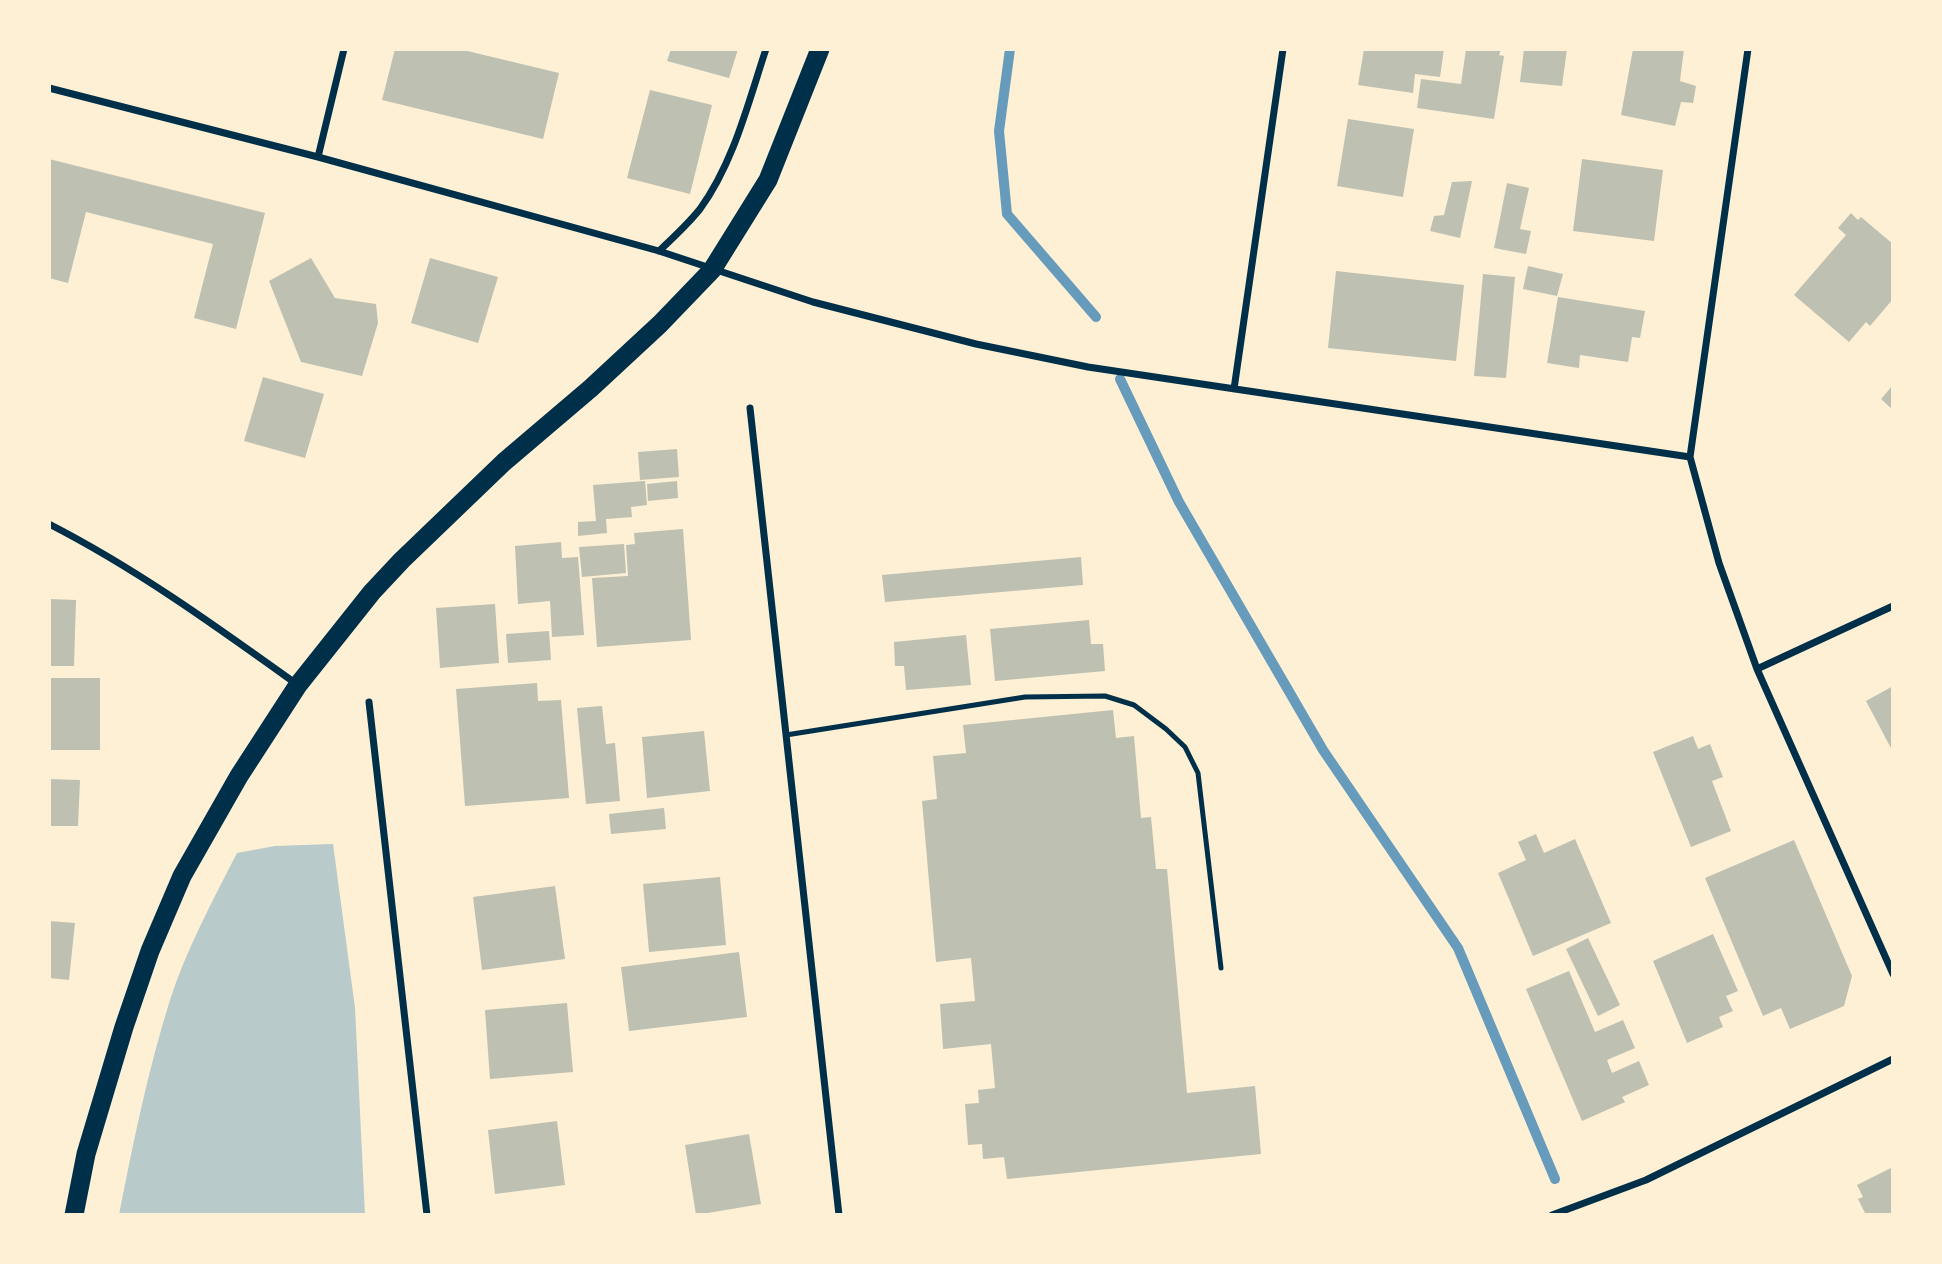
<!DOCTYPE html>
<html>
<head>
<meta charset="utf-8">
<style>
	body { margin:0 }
	#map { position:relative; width:1942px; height:1264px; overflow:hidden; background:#fdf0d5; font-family:Karla,sans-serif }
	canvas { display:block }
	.frame { position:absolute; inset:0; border:51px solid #fdf0d5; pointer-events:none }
</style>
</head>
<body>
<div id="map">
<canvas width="1942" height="1264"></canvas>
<div class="frame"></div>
</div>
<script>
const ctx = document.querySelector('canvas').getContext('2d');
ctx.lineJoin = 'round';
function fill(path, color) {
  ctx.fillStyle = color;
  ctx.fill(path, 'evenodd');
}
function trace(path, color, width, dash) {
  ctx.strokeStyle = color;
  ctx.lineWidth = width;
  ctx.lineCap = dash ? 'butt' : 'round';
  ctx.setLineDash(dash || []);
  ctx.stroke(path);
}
fill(new Path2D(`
	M333,844L355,1008L365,1215H119C133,1143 148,1070 170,1000C186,950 213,900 237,853L275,846Z`), '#b9caca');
trace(new Path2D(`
	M1010,49L999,131L1007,214L1096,317
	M1120,379L1179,502L1323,750L1458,948L1555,1179`), '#669bbc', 10);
fill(new Path2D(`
	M395,49H459L559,73L543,139L382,100Z
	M671,49H738L729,78L667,61Z
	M1364,49H1444L1440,77L1415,74L1413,93L1358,85Z
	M1466,49H1501L1499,55L1504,56L1494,119L1417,108L1421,79L1461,84Z
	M1524,49H1567L1562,86L1520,82Z
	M1633,49H1684L1680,81L1696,86L1693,103L1681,102L1675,126L1621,115Z
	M650,90L712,105L690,194L627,178Z
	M1348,119L1414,129L1403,197L1337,186Z
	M49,159L265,213L236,329L194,318L213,244L86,212L68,283L49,278Z
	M1582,159L1663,170L1654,241L1573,231Z
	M1472,181L1460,238L1430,231L1434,216L1444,215L1452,182Z
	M1507,183L1529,188L1520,229L1531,231L1526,254L1494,248Z
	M1851,213L1858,220L1861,217L1893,244V299L1870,326L1866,322L1849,342L1794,295L1846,235L1838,228Z
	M311,258L335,298L376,304L378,323L362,376L301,362L269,281Z
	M430,258L498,277L478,343L411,323Z
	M1528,266L1563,274L1557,296L1523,289Z
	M1336,271L1464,285L1456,361L1328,348Z
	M1483,274L1515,277L1506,378L1474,376Z
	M1558,297L1645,311L1640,338L1632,337L1628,362L1580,355L1579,368L1547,363Z
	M263,377L324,394L305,458L244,441Z
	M1893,385V410L1881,399Z
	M677,449L679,477L640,480L638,452Z
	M645,481L647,505L631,507L632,517L606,519L607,533L578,536V522L596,521L593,485Z
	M677,481L678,498L648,501L647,484Z
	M683,529L691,640L597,647L592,578L628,576L626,545L635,544L634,533Z
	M561,542L562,558L578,557L584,635L552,637L550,601L518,604L515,546Z
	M624,544L626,573L582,577L579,547Z
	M1081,557L1083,585L885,602L882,575Z
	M49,599L76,600L74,666H49Z
	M495,604L499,663L440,668L436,608Z
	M1089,620L1091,644H1103L1105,671L995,681L990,629Z
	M549,631L551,660L508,663L506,634Z
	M966,635L971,685L906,690L904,666H895L894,642Z
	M49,678H100V750H49Z
	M537,683L538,701L561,700L569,798L465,806L456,689Z
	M1893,686V752L1866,701Z
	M602,706L606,744L615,743L620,801L586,804L577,708Z
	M1113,710L1116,738L1134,736L1141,818L1151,817L1156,869H1167L1187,1093L1255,1086L1261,1154L1007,1179L1004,1157L983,1159L982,1144L968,1145L965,1104L979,1103L978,1090L995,1088L991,1044L943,1049L940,1004L975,1001L971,958L936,962L922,801L937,799L933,756L966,753L963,725Z
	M704,731L710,791L647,798L642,737Z
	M1693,736L1698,749L1710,744L1723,777L1712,781L1731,831L1691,847L1653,752Z
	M49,779L80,780L78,826H49Z
	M664,808L666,829L611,834L609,814Z
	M1536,834L1544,853L1575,839L1611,923L1533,956L1498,873L1526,860L1518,842Z
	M1794,840L1852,976L1844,1006L1790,1029L1781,1008L1763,1016L1705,878Z
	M720,877L726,945L649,952L643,884Z
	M555,886L565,959L482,970L473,897Z
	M49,921L75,923L69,980L49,978Z
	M1713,934L1738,991L1726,996L1733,1011L1719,1017L1723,1027L1687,1043L1653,961Z
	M1588,938L1620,1005L1598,1016L1566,949Z
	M739,952L747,1017L629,1031L621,967Z
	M1569,971L1595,1032L1623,1020L1635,1048L1607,1060L1612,1073L1639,1061L1649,1085L1622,1097L1625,1102L1582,1121L1526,989Z
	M567,1003L573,1072L490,1079L485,1010Z
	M557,1121L565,1185L495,1194L488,1130Z
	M749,1134L761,1204L696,1215L685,1145Z
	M1893,1167V1215H1866L1858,1199L1863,1197L1857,1185Z`), '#bec0b2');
trace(new Path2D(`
	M786,735L1025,697L1105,696L1134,705L1166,729L1185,747L1198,773L1221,968`), '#003049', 5);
trace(new Path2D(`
	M1748,49L1690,457L1719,563L1757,669L1893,974
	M49,88L318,157L659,251L813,302L976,344L1088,367L1690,457
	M318,157L344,49
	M659,251C673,238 688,224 700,209C734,162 748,103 766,49
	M1234,389L1283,49
	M750,408L839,1215
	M49,524C137,569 217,627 298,685
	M1757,669L1893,606
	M369,702L427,1215
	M1552,1215L1646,1180L1893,1059`), '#003049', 7);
trace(new Path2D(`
	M74,1215L86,1154L124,1027L150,951L182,876L239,776L298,685L372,592L402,560L504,462L591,388L660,324L712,270L768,180L820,49`), '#003049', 19);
</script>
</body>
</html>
